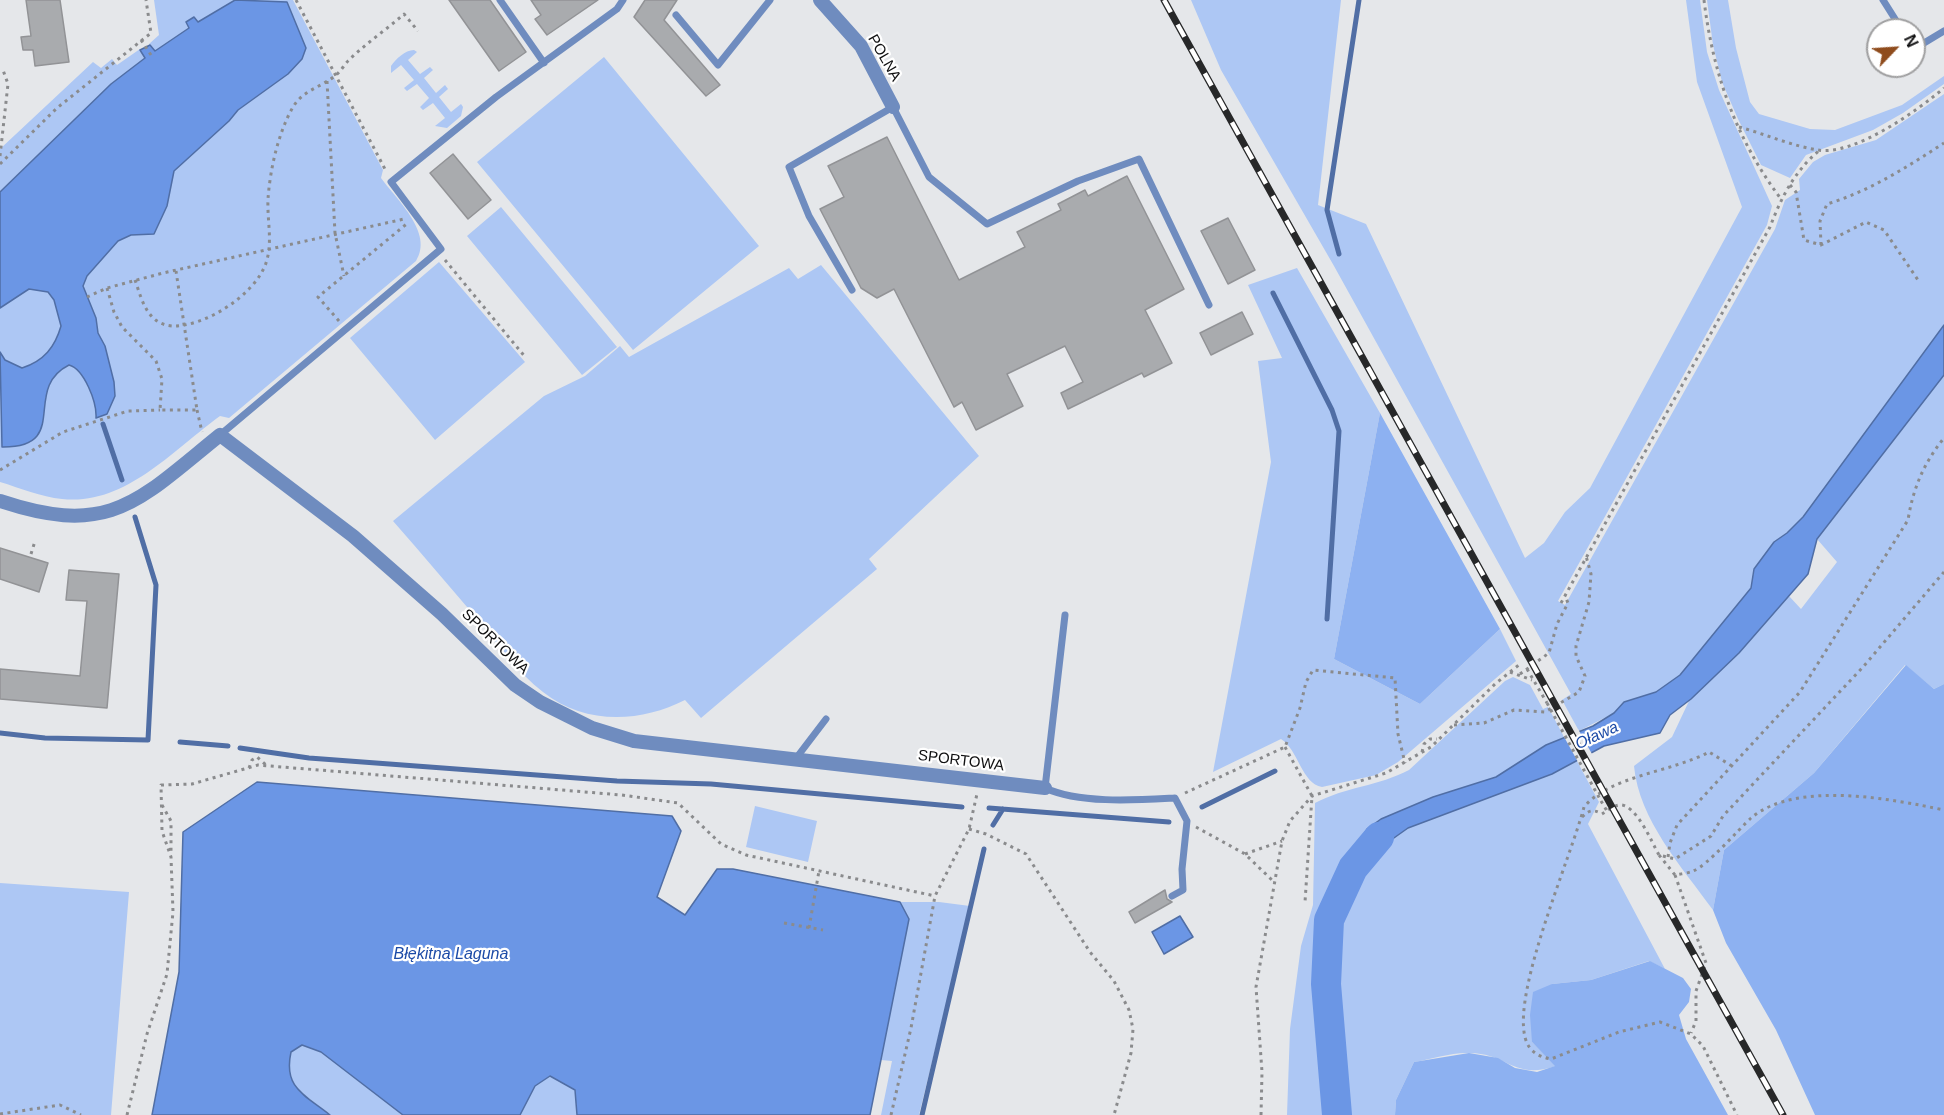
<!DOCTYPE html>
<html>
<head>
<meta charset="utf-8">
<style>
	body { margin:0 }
	#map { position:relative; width:1944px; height:1115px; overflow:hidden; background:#e5e7ea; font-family:Helvetica,sans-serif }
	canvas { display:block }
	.north { position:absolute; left:1866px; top:18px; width:60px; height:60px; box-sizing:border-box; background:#fff; border:2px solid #9f9fa0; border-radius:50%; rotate:65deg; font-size:16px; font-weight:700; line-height:24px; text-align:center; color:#101011 }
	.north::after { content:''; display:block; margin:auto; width:21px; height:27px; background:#8f4c1d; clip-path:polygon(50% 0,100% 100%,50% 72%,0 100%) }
</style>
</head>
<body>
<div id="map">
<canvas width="1944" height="1115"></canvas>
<div class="north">N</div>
</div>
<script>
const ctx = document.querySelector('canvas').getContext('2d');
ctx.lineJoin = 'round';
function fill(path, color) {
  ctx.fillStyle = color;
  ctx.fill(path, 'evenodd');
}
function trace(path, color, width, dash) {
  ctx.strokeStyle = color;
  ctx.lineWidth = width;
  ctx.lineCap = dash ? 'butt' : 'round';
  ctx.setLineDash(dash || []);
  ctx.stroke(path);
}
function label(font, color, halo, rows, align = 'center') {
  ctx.font = font + ' Helvetica,sans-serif';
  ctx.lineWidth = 4.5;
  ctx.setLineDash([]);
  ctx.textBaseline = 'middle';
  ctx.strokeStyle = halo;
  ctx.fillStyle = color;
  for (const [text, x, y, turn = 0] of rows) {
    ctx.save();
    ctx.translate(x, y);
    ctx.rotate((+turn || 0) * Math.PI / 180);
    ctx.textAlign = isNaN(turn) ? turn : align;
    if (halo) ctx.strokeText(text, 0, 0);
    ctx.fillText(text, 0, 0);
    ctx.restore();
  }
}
fill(new Path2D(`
	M154,0H293L383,170L381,178C397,200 434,233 416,261L229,418L220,416C173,450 125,506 62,499C41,497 20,488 0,482V149L93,62L101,68L112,59L117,65L140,49L147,58L154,52L149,44L159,35Z
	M1191,0H1341L1318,205L1366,224L1525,558L1544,543L1565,512L1590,488L1742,207L1697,82L1686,0H1700L1707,52L1719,90L1772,206L1767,225L1558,601L1565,605L1775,229L1785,200L1800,190L1799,179L1813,162L1825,155L1876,140L1944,94V325L1803,517L1787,533L1774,542L1754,569L1751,588L1680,675L1656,692L1624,702L1614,713L1579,731L1562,700L1571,694L1334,266L1221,70Z
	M1707,0H1728L1736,48L1750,102L1759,114L1810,129L1835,130L1902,105L1944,76V84L1903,113L1873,130L1806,155L1790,178L1761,165L1738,119L1722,82L1713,45Z
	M414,50L417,52L408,60L420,74L430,67L433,70L424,78L436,93L445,85L448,89L439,97L451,112L461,104L463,107L461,116L447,128L435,126L445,118L433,103L423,110L420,107L429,98L417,84L407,91L404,88L414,80L401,65L391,73V66C396,59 405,50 414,50Z
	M604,57L759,246L633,350L477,162Z
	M501,207L617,347L582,375L467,236Z
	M439,262L525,362L435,440L350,338Z
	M821,265L979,456L869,559L877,569L701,718L685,700C640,723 584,725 543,692C518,673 499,645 479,621C450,587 422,554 393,521L544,396L585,376L620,346L629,357L789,268L798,279Z
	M1297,268L1380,413L1334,659L1420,704L1500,629L1516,661L1398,762L1376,775L1322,787C1302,784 1298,749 1281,739L1213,772L1271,462L1258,361L1282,358L1248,285Z
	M1944,375V684L1934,689L1905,665L1814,773L1724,850L1713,910C1682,867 1639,820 1634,766L1672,737L1689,701L1739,653L1789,596L1801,609L1837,562L1817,539Z
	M1513,677L1530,685L1543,709L1548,707L1599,802L1588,824L1665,969L1649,961L1591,980L1552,984L1532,1042L1556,1066C1513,1080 1509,1054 1470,1053C1452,1052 1432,1059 1414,1062L1396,1100L1395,1115H1287L1290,1029L1301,946L1313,905L1315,803C1345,787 1379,786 1409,770L1505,681Z
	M755,806L817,821L808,862L746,847Z
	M0,883L129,892L111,1115H0Z
	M900,902H939L970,906L919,1115H881L892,1061L881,1060L909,919Z
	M302,1045L321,1052L403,1115H330L296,1088L287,1070L291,1052Z
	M550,1076L575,1090L577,1115H520L535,1086Z`), '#adc7f4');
fill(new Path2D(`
	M1380,413L1500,629L1420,704L1334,659Z
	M1906,665L1934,689L1944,684V1115H1815L1776,1030L1726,943L1713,910L1724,850L1814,773Z
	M1650,961L1683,978L1691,989L1689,1002L1679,1015L1686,1039L1728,1115H1395L1396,1100L1414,1062L1469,1053L1498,1058L1515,1068L1537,1072L1555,1066L1532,1042L1530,1015L1533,992L1552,984L1591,980Z`), '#8db1f1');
const water = new Path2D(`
	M235,0L287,2L306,48L302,59L288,74L238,110L229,121L174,171L167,206L154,234L131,235L118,241L87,276L83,286L96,318L98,333L105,346L114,382L115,396L107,414L96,418C97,402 84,369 69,365C21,389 72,448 2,447L0,352L5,360L22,368C44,361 55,347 61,326L54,300L48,292L29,289L0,308V192L111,84L145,58L140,50L150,45L155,51L189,28L186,22L194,17L198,22Z
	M1944,325V375L1817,539L1808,574L1739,653L1691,699L1670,715L1660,733L1604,746L1552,774L1408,828L1377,850L1360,873L1347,864L1367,829L1381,819L1433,797L1496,777L1546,745L1593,726L1614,713L1624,702L1656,692L1680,675L1751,588L1754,569L1774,542L1787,533L1803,517Z
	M257,782L672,816L681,831L657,897L685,915L717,869H733L900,902L909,919L870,1115H577L575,1090L550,1076L535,1086L520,1115H403L321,1052L302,1045L291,1052C283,1088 305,1095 330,1115H152L179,972L183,832Z
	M1180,916L1193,937L1164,954L1152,932Z`);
fill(water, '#6b96e5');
trace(water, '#506ea5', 1.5);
fill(new Path2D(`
	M1578,729L1592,754L1578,762L1563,735Z`), '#e5e7ea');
trace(new Path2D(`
	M1339,254L1327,210L1359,0
	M1273,293L1332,410L1339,431L1327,619
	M103,424L122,480
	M0,733L45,738L148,740L156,585L135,517
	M180,742L228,746
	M240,748L309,758L617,781L711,784L962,807
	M1202,807L1275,771
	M989,808L1169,822
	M993,825L1003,809
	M922,1115L984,849`), '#506ea5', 5);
trace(new Path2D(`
	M1337,1115L1326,984L1329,920L1353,868L1379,837`), '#6b96e5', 30);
const building = new Path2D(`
	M26,0H60L69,62L35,66L33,50H23L21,37L31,36Z
	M449,0H490L526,52L499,71Z
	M531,0H598L547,35L535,19L541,15Z
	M645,0H677L664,20L720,85L706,96L634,17Z
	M887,137L959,280L1025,247L1017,232L1061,210L1058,204L1085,190L1088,196L1127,176L1184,289L1145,310L1172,363L1144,377L1142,373L1068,409L1061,393L1083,382L1065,346L1007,374L1023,406L976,430L962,402L954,407L894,289L877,298L861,288L820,209L844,197L828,166Z
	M453,154L491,200L468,219L430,173Z
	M1228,218L1255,270L1228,284L1201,231Z
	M1242,312L1253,334L1211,355L1200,333Z
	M0,548L48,563L39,592L0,579Z
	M69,570L119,574L107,708L0,699V669L80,676L87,601L66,600Z
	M1165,890L1167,899L1172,902L1135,923L1129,912Z`);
fill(building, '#a9abae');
trace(building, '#929396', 1.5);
trace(new Path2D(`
	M296,0L386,171
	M1704,0C1713,74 1736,139 1781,199
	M141,40L151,55
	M327,81L335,233L344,276
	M1739,127C1765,134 1792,146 1818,150C1854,156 1917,111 1944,88
	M0,156L8,84L3,70
	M0,164L57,108L151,33L146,0
	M1790,185L1796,192L1804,240L1821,245L1866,222L1884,230L1918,280
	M1821,245L1820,221L1827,204C1870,191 1907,167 1944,143
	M445,260L526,358
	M135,280C142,300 147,324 172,326C205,327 255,295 266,263C273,242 267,221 268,199C270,170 278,133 293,107C303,90 322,87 336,75C341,71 344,65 348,61C365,44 386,30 404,14L418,31
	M107,288L114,312L122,327L156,361L162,379L160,410H197L176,271
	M87,297L107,288L163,273L404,219
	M339,321L318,297L409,222
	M197,410L202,432
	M0,470L63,432L128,411L160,410
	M31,554L35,541
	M1561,603L1770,227C1781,198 1795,170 1820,150
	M1527,669L1547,703
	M1510,672L1532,680
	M1520,674L1549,653L1557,624L1568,603L1565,596
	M1454,725L1484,723L1514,710L1545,712L1579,692L1585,676L1576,656V646L1589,602L1591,574L1586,556
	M1285,747L1312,796L1305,902
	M1422,752L1424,744L1430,739H1437
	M1732,766L1709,752C1672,772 1609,776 1584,807C1570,860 1513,989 1525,1037C1528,1051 1539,1057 1551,1059L1619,1032L1660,1022L1691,1034L1703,1046L1737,1115
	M249,768L252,760L257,757L266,765
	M1185,793L1285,747L1300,708L1306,682L1313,670L1395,678L1398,734L1405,763
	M1601,801L1607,811
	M162,805L171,821V853
	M1582,817C1589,810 1593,809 1602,814C1607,811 1613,806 1619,805C1636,803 1652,843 1659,855L1675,859L1711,836L1723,816L1863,667L1944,572
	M1196,827L1245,854L1274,882
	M969,829L986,834L1026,854L1090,952L1114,981L1129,1010L1133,1029L1131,1053L1114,1115
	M1245,854L1282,841
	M1659,855L1675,875C1681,874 1688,873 1693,871C1707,866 1738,830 1751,818C1796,780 1892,799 1944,810
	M1668,857L1670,843L1677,825L1800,692L1908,520C1913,488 1924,463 1944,438
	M1675,875L1706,963L1696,991V1021L1691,1033
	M784,923L823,930
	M809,928L819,871
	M0,1114L60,1105L81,1115
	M127,1115L147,1034L167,974L173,912L171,857L162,831L161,785L192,784L258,765L622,795L678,803L721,844L746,855L935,896
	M891,1115L911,1028L935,896L969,829L977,794
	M1261,1115L1262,1072L1256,987L1282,841L1290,821L1312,796L1386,773L1431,747L1495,684L1520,664`), '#8a8b8d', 3, [3, 4.5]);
trace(new Path2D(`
	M500,0L544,63
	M1883,0L1902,30
	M676,15L718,65L770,0
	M1914,37L1924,43L1944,31
	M852,290L809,216L789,167L893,107L929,177L987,224L1078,181L1139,159L1209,305
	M220,435L441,249L391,182L496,97L617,9L623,0
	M1065,615L1045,788C1080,804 1137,800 1175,798L1187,821L1182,869L1183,890L1172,896
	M797,757L826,719`), '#6f8cbf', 7);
trace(new Path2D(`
	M820,0L861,46L893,107
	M0,501C111,538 138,501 220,435L353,536L442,614L515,685L540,702L592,728L634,741L1045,788`), '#6f8cbf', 14);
const rail = new Path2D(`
	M1164,0L1783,1115`);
trace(rail, '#272829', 7);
trace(rail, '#fff', 4.5, [14]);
trace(new Path2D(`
	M1547,703L1601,801`), '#8a8b8d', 3, [3, 4.5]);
label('15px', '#101011', '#fff', [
	["POLNA",884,58,60],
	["SPORTOWA",495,642,44],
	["SPORTOWA",961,761,7]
]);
label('italic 16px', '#1c4ba7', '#fff', [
	["Oława",1597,736,-25],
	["Błękitna Laguna",451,955]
]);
</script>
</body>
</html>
